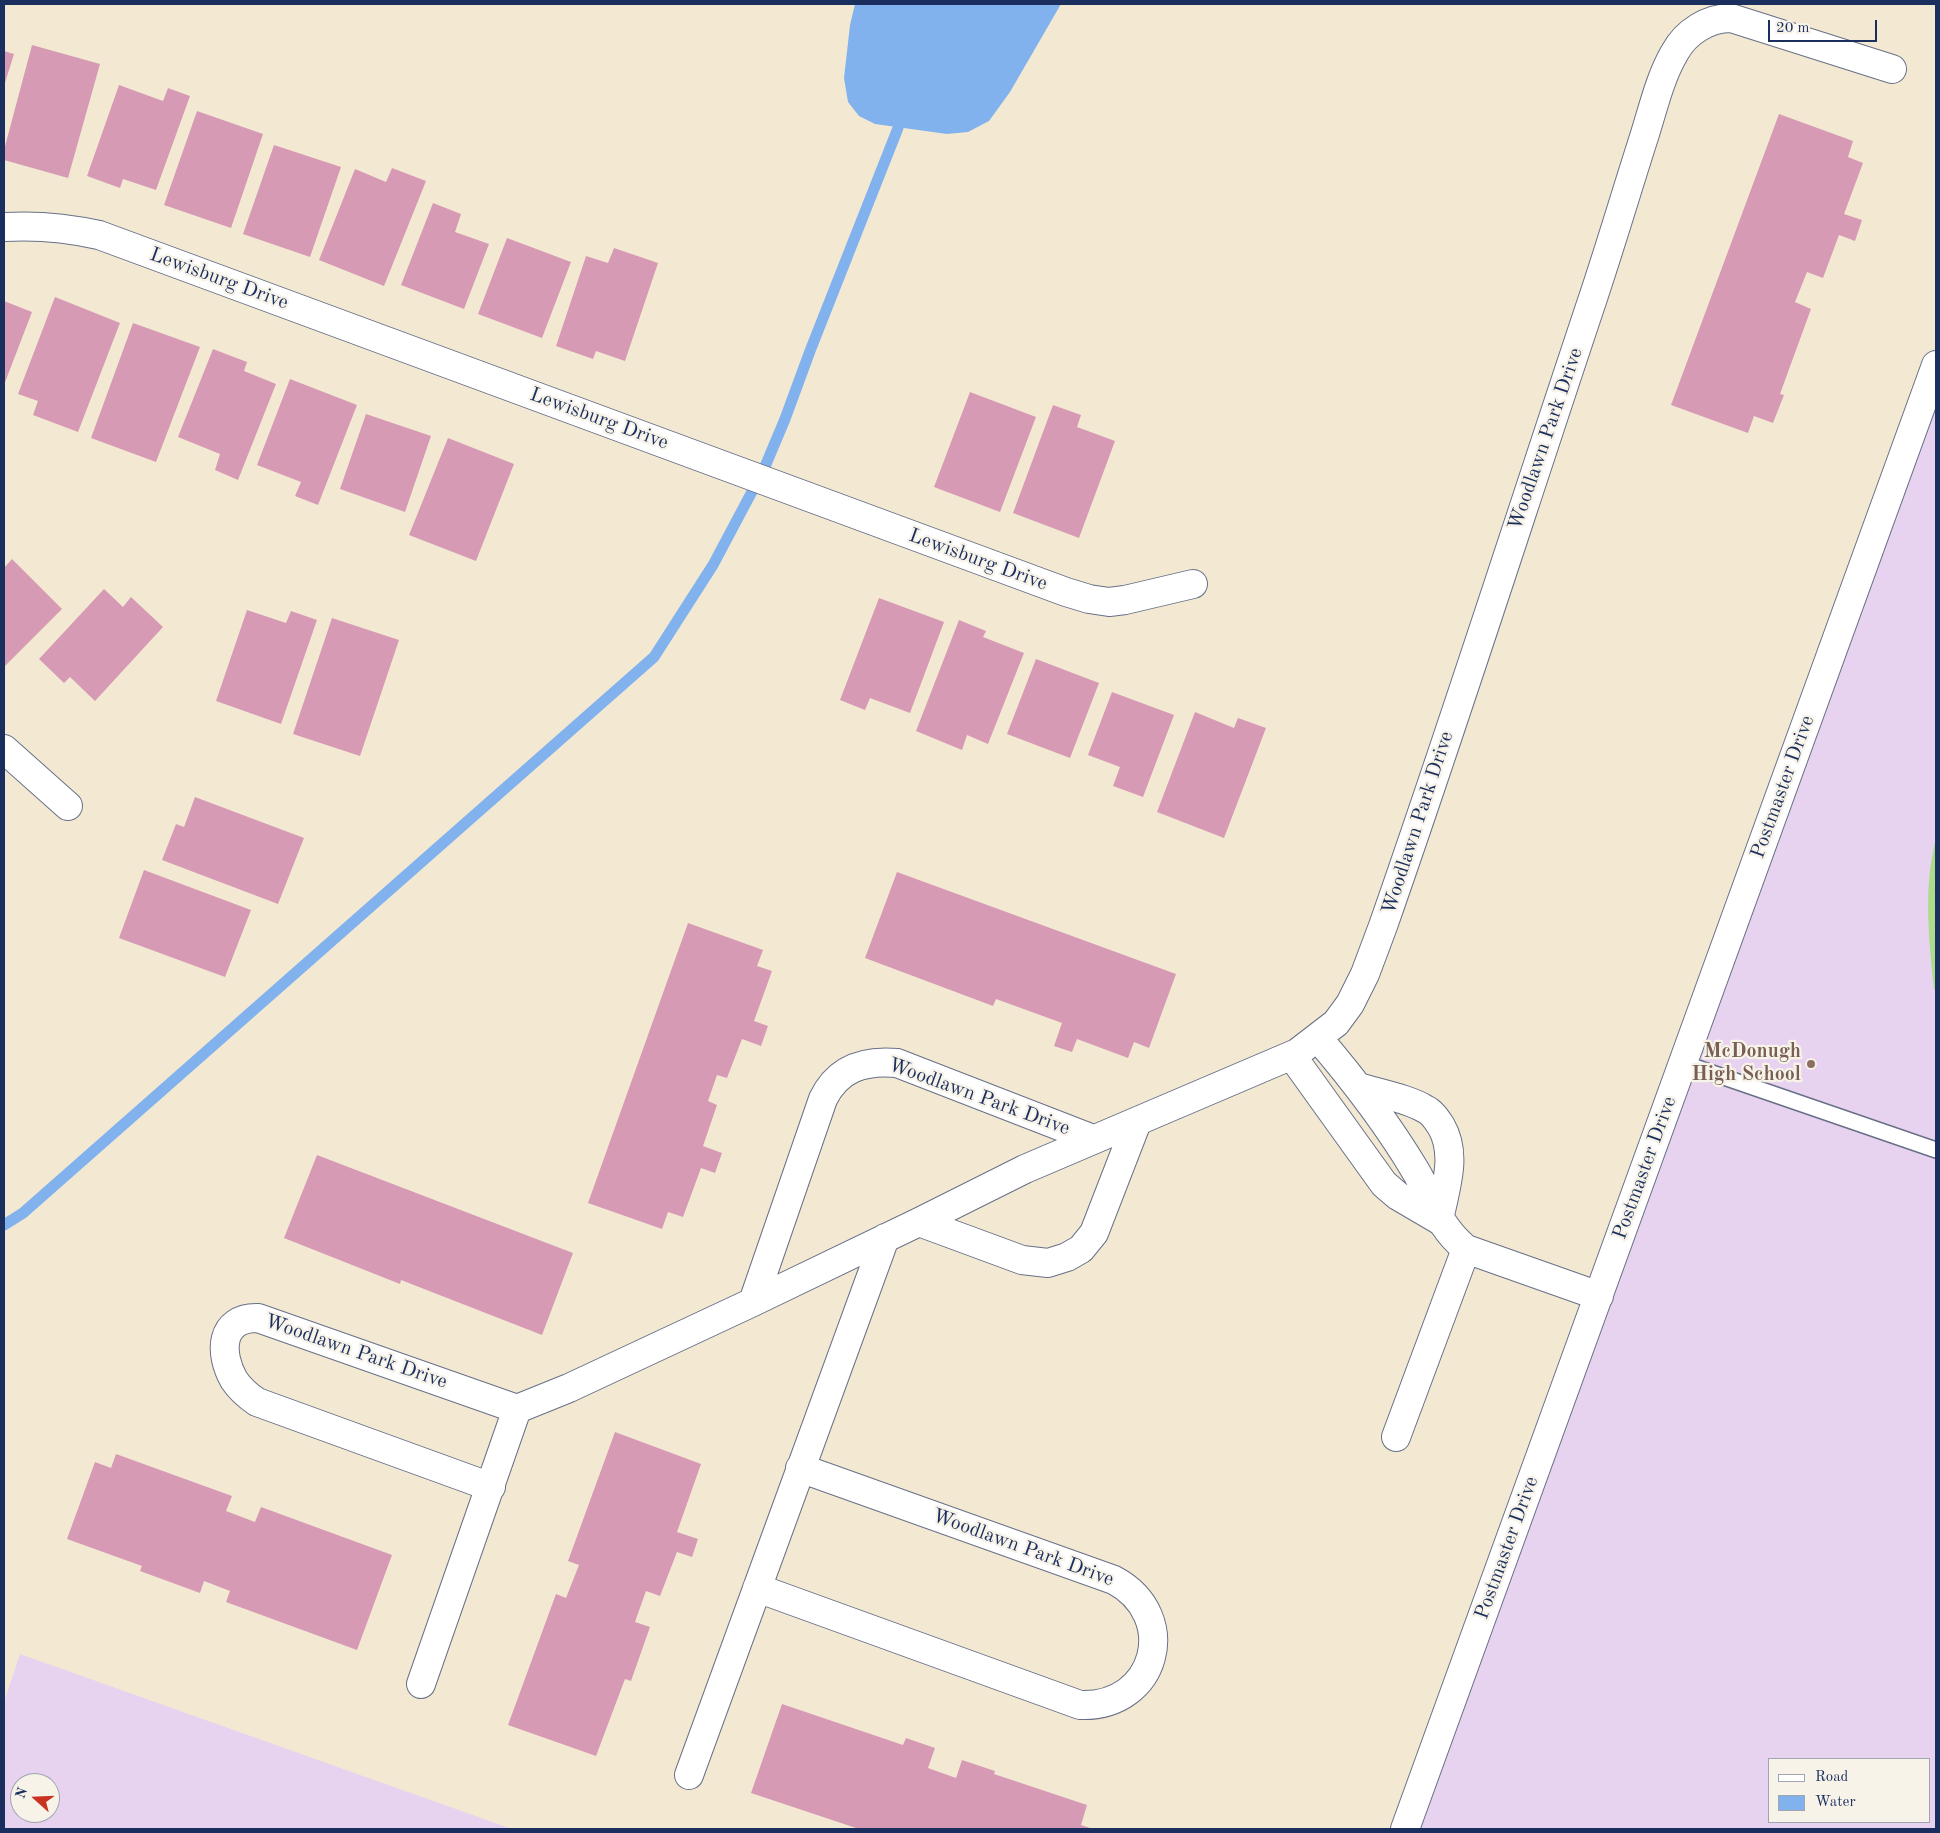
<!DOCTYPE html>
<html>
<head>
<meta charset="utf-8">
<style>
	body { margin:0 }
	#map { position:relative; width:1940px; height:1833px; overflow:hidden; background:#f3e9d3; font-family:"Old Standard TT",serif }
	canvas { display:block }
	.frame { position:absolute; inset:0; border:5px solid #1b2f5e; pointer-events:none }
	.legend { position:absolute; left:1768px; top:1758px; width:162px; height:65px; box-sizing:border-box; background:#f7f3e8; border:1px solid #9fa5b1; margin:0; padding:6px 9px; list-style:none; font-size:15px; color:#1b2f5e }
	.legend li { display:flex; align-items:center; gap:10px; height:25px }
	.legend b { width:25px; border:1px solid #9fa5b1 }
	.north { position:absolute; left:10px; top:1773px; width:50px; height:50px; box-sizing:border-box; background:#f7f3e8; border:1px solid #9fa5b1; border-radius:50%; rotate:290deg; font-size:14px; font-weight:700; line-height:20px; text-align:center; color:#1b2f5e }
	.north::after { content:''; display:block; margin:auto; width:18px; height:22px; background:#c8321e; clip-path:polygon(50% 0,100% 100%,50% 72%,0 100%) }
	.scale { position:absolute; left:1768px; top:20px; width:109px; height:22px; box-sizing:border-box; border:2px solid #1b2f5e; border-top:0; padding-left:6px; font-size:15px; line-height:18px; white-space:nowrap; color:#1b2f5e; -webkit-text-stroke:4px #f7f3e8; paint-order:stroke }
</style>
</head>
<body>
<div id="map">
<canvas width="1940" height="1833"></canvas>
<div class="frame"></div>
<ul class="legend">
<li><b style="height:6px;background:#fff"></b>Road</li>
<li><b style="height:14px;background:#82b2ed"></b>Water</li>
</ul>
<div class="north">N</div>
<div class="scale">20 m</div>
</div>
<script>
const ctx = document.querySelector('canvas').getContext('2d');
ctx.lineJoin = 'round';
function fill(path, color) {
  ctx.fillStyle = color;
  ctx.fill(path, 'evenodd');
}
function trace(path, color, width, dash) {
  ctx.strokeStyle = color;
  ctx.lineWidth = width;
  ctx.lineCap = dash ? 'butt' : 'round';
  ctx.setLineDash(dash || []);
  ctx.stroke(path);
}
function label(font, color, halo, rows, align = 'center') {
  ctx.font = font + ' "Old Standard TT",serif';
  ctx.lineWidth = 4.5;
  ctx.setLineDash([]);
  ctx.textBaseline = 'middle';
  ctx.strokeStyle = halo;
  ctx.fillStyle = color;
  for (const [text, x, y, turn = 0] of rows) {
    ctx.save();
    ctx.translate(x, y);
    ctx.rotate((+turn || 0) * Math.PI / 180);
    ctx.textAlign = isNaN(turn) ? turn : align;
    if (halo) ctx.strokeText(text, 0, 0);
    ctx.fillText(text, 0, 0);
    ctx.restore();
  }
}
fill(new Path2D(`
	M1936,369V1829H1412ZM1769,1759H1929V1822H1769Z
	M20,1654L512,1829H4V1702ZM20,1783H50V1813H20Z`), '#e7d2ef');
fill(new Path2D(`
	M1936,839V990L1934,989C1929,939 1923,888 1936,839Z`), '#acdb89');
fill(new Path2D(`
	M855,4H1061L1010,92L989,121L968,132L947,134L875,124L859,116L848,102L844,78L850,25Z`), '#82b2ed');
trace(new Path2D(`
	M4,1225L23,1213L654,657L713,565L764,469L785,419L810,351L898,128`), '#82b2ed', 11);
fill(new Path2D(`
	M32,45L100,64L68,178L4,160V150Z
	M4,51L14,54L4,86Z
	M119,85L163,101L168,88L190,96L156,190L123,179L120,188L87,176Z
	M197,111L263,134L231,228L164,205Z
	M1779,114L1853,141L1848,157L1863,163L1844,214L1862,220L1855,241L1839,235L1823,278L1807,272L1795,302L1811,309L1780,394L1784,395L1773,423L1754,416L1748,433L1671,405Z
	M274,145L341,167L310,257L243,234Z
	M392,168L426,181L384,286L319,260L355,169L386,182Z
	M433,203L461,214L455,232L489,244L464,309L401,285Z
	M507,238L571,262L542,338L478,314Z
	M614,248L658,263L625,361L596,351L593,359L556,346L586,256L608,263Z
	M55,297L120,323L78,432L33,415L38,401L18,394Z
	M4,301L32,312L4,385Z
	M133,323L200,347L156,462L91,438Z
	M213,349L247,362L244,371L276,384L238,480L215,470L220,454L178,437Z
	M290,379L357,405L318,505L295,496L301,482L257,465Z
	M970,392L1036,417L1000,512L934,487Z
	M1053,405L1081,415L1077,427L1115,441L1079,538L1013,513Z
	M366,414L431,436L405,512L340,489Z
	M448,438L514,464L476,561L409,535Z
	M12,559L62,609L4,667V568Z
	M104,589L123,607L131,597L163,627L95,701L70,677L64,683L39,659Z
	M879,598L944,622L910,713L870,698L865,710L840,700Z
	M247,610L286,623L291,611L317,620L281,724L216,701Z
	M332,618L399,640L360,756L293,734Z
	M959,620L986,631L983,637L1024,653L988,744L967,735L962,750L916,731Z
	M1036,659L1099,683L1070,758L1007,734Z
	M1112,692L1174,715L1143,797L1113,786L1120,767L1088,755Z
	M1195,712L1234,728L1238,718L1266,728L1224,838L1157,812Z
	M195,797L304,838L278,904L162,860L176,824L184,827Z
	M144,870L251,910L225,977L119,938Z
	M897,872L1176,974L1149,1048L1134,1042L1128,1058L1077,1039L1072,1052L1054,1046L1062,1023L996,999L993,1006L865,958Z
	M688,923L763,950L757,966L772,971L754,1021L768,1026L761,1046L742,1039L727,1078L717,1075L708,1101L717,1105L703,1146L722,1153L715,1173L701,1168L683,1217L668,1212L662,1229L588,1203Z
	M317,1155L573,1253L542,1335L401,1280L400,1284L284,1238Z
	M615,1432L701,1464L677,1532L698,1539L692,1557L677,1552L660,1596L646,1591L635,1622L650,1627L631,1681L625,1679L596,1756L508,1725L556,1594L566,1598L579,1565L568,1561Z
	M116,1454L232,1496L226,1511L255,1522L261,1507L392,1555L357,1650L226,1602L230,1591L204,1581L200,1593L140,1571L142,1566L67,1539L95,1462L111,1468Z
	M782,1704L903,1745L906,1738L935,1748L928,1768L956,1778L962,1760L995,1771L994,1774L1087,1805L1081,1825L1093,1829H859L751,1793Z`), '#d79ab5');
const service = new Path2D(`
	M1683,1063L1936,1150`);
const minor = new Path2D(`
	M4,227C36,225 68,228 99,235L1066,592L1089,599L1109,602L1125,600L1193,584
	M4,749L68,806
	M1318,1038C1353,1079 1387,1123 1415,1170C1433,1200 1437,1225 1466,1249L1599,1296
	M1292,1056L1384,1184L1398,1196L1439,1220
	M1359,1087C1378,1093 1409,1099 1425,1109C1432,1112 1437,1120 1441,1126C1458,1155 1445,1189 1439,1220
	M919,1222L1022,1260L1048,1263L1067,1257L1081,1249L1094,1233L1137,1122
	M753,1302L823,1099C838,1068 864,1060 897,1063L1093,1139
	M1396,1437L1466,1249
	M491,1487L257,1402C248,1396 240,1389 234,1380C219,1354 219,1317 258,1318L517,1409
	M757,1588L1080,1705C1157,1708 1181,1616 1114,1580L800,1468
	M421,1684L517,1409L569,1388L753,1302L919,1222L1025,1169L1297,1053L1336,1023L1350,1004L1365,974L1383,926C1456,718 1523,507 1593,298C1611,244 1627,190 1644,137C1653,109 1660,77 1675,52C1686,32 1708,18 1731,18L1892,69
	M689,1775L885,1238
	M1405,1829L1936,365`);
trace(service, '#677087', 18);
trace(minor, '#677087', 30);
trace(service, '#fff', 15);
trace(minor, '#fff', 28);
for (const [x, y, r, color] of [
	[1811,1064,5,"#8d6e63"]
]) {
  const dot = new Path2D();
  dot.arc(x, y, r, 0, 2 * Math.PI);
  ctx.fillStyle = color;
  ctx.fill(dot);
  trace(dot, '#f7f3e8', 2);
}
label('20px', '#1b2f5e', '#f7f3e8', [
	["Lewisburg Drive",219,279,20],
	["Lewisburg Drive",599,419,20],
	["Woodlawn Park Drive",1546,439,-71],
	["Lewisburg Drive",978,560,20],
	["Postmaster Drive",1783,787,-70],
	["Woodlawn Park Drive",1418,823,-72],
	["Woodlawn Park Drive",979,1097,20],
	["Postmaster Drive",1645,1168,-70],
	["Woodlawn Park Drive",356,1352,19],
	["Woodlawn Park Drive",1023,1548,20],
	["Postmaster Drive",1507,1548,-70]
]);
label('bold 20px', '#785e54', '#f7f3e8', [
	["McDonugh",1801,1052],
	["High School",1801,1075]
], 'right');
</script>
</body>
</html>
